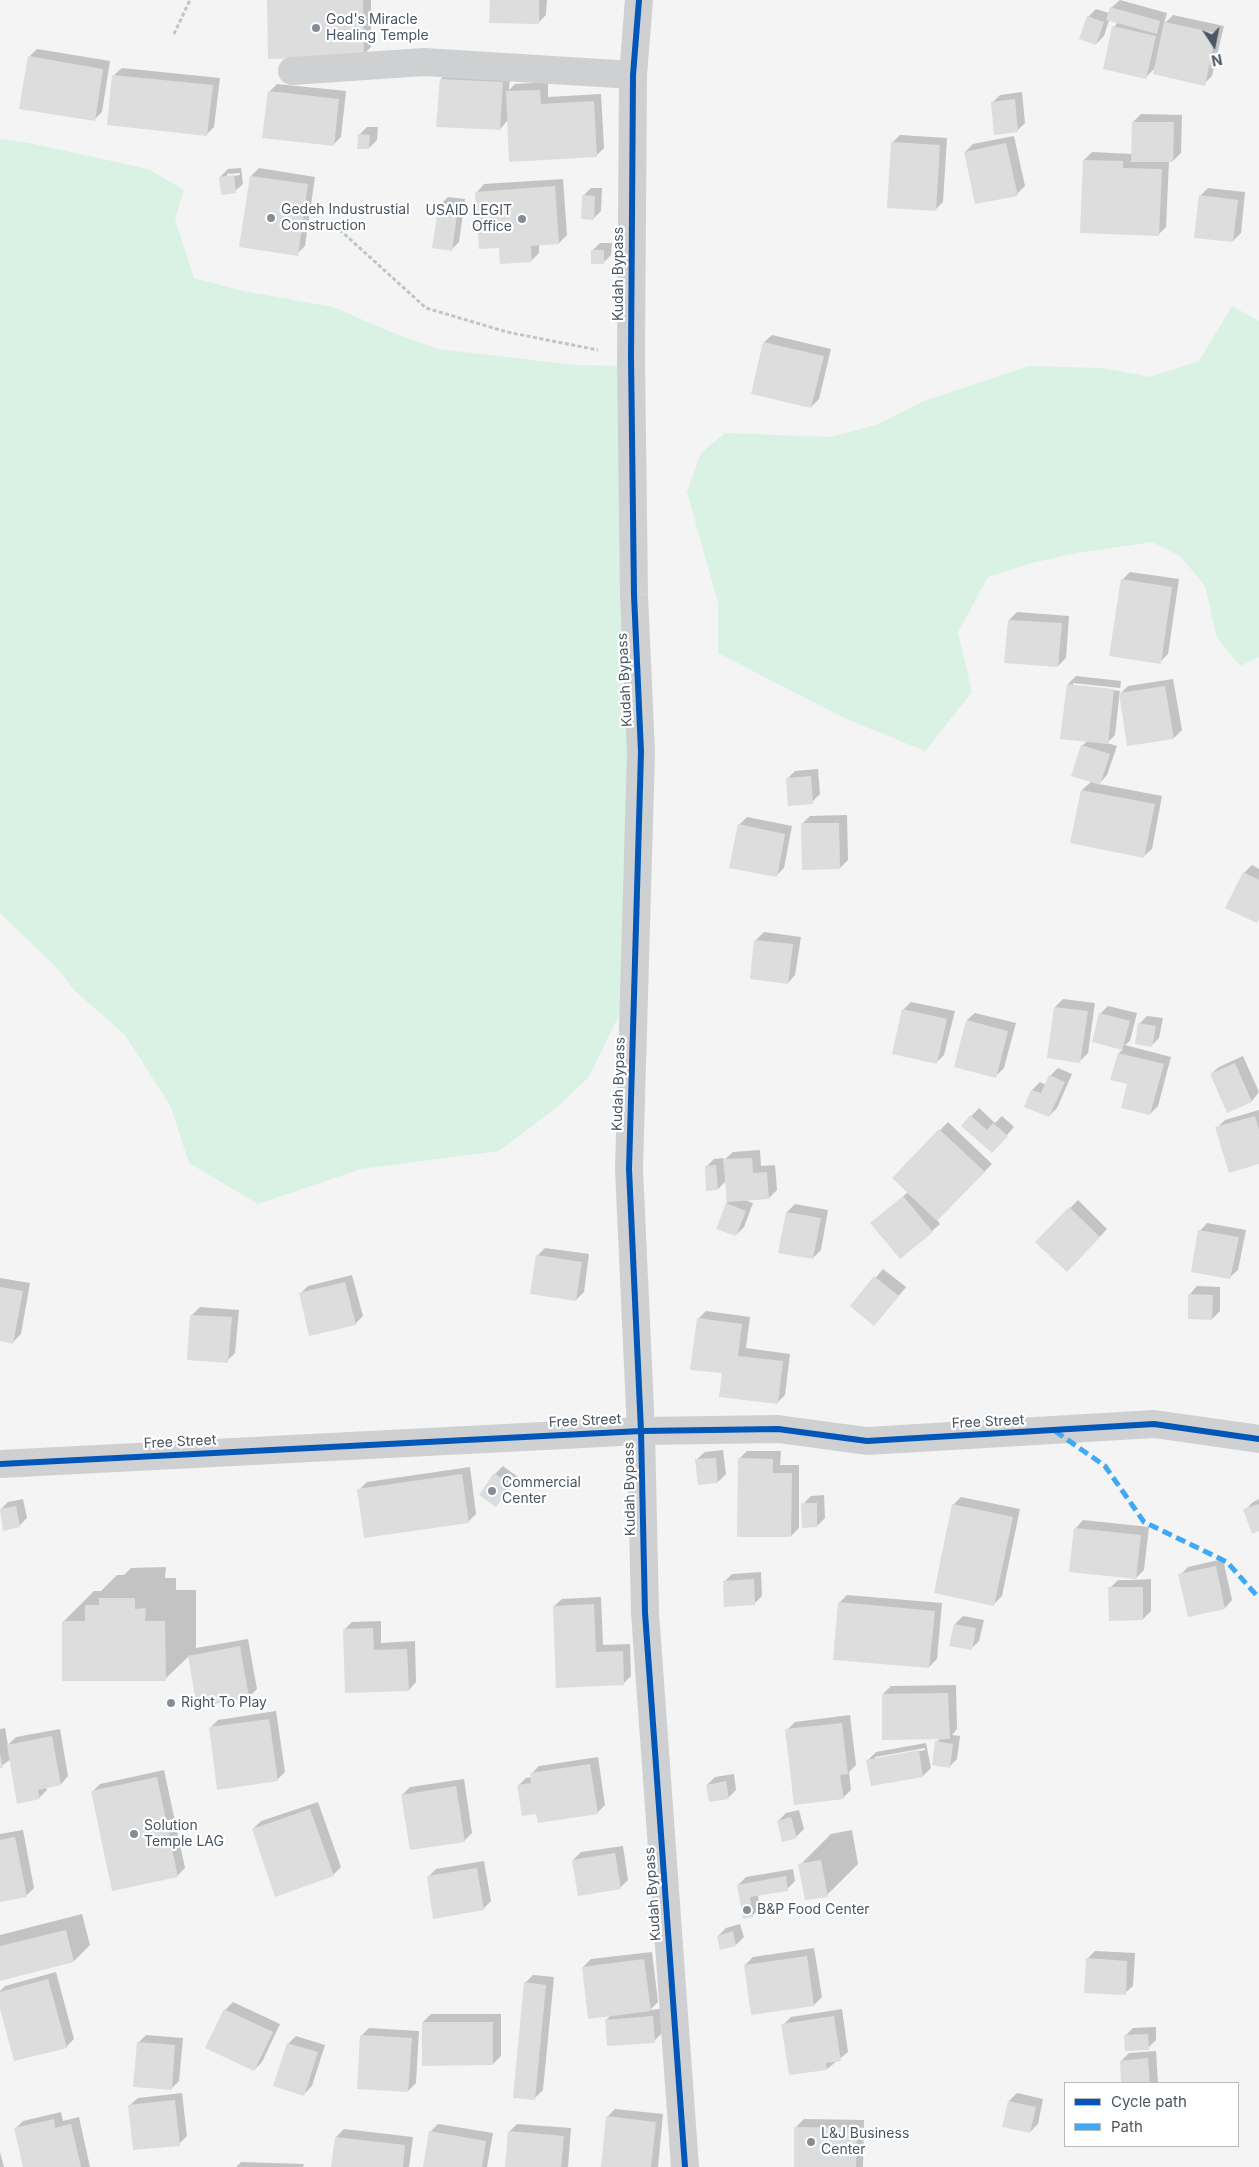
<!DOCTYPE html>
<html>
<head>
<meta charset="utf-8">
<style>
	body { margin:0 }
	#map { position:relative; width:1259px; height:2167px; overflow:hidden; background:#f4f4f4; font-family:Inter,sans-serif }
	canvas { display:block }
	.legend { position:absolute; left:1064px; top:2082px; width:175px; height:65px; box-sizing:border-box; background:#fff; border:1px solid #b7bbc0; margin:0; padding:6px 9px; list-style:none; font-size:15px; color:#4a5661 }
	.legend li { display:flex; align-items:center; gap:10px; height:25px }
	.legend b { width:25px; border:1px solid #b7bbc0 }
	.north { position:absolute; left:1189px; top:20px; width:50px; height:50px; -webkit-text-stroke:4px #fff; paint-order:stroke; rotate:169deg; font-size:14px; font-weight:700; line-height:20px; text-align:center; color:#4a5661 }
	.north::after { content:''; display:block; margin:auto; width:18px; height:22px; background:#4a5661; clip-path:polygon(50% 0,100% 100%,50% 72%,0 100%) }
</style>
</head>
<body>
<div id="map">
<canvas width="1259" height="2167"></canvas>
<ul class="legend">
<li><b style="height:6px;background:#0057b8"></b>Cycle path</li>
<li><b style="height:6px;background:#3fa9f5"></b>Path</li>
</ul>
<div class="north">N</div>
</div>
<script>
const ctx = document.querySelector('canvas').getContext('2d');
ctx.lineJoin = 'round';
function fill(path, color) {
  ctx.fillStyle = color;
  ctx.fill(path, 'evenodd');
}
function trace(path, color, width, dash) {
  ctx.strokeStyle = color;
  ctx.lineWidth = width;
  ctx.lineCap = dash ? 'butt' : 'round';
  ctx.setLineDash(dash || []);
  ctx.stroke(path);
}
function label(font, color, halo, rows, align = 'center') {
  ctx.font = font + ' Inter,sans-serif';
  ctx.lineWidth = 4.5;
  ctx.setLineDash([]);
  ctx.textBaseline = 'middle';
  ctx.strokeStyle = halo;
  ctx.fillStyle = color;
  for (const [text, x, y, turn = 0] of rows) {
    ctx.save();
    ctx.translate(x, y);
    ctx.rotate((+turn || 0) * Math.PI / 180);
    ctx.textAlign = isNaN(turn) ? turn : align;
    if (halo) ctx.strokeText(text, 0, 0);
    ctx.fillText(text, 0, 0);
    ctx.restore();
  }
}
fill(new Path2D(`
	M0,139L29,143L148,169L184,190L175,219L194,278L243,291L333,307L391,332L438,349L575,365L629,366L644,460L621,1011L588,1078L556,1108L499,1151L361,1169L258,1204L189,1163L170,1105L125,1035L74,990L60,971L0,913Z
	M1232,306L1259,321V657L1240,666L1217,638L1205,586L1180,556L1152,542L1077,553L1032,563L988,577L958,632L972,692L925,751L844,718L718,653V603L687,492L701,453L725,433L830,437L876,425L924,401L1029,366L1103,368L1150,377L1199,361Z`), '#d9f2e3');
fill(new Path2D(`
	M268,0H371V47L363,55Z
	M491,0H547L546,15L538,23Z
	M1120,0L1167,13L1164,24L1173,15L1224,26L1212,76L1204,84L1155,68L1146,77L1114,27L1118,22L1109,20L1104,36L1096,44L1088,17L1096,9L1109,13L1111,8Z
	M37,49L110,61L102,112L94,120L29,57Z
	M122,68L220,78L214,127L206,135L114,75Z
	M449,71L510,75L509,90L515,84L548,82V97L601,94L604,148L596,156L508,120L500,129L441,79Z
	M277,84L346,91L341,137L333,145L269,92Z
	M1022,92L1025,123L1017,131L992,103L1000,95Z
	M1141,114L1182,115L1181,153L1173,161H1169L1166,227L1158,235L1084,160L1092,152L1132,154L1133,122Z
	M367,127H378L377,140L369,148L359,135Z
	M900,135L947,138L943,202L935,210L892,143Z
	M1014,136L1025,186L1017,194L965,152L973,144Z
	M241,168L243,184L235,191L220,177L228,169ZM240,173V175L227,177V174Z
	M259,168L315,177L305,246L297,254L251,176Z
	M563,179L567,235L559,243L539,244V253L531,261L500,246L477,192L484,184Z
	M591,188H602L601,211L593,219L583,196Z
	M1208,188L1245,192L1241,233L1233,241L1200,196Z
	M448,197L465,199L459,242L451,250L440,205Z
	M600,243H612L611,255L603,263L592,251Z
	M772,335L831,349L819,399L811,407L764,342Z
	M1130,572L1179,579L1168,654L1160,662L1122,580Z
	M1017,612L1069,616L1066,658L1058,666L1009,620Z
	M1076,676L1121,681L1115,735L1107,743L1117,746L1107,775L1099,784L1162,796L1152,849L1144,856L1082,790L1092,781L1082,746L1087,741L1068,684ZM1073,683L1120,688V691L1073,686Z
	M1173,679L1182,730L1174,738L1120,694L1128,686Z
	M818,769L820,794L812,802L787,779L795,771Z
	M847,815L848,860L840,868L802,824L810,816Z
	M747,817L792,826L784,868L776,876L739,825Z
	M1252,865L1259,869V919L1257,922L1244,873Z
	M764,932L801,937L795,975L788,983L756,940Z
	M1063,999L1095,1003L1088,1053L1080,1061L1055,1007Z
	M911,1002L955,1011L944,1055L936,1063L903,1010Z
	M1108,1006L1137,1013L1130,1041L1125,1045L1171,1057L1158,1106L1150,1114L1129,1083L1119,1053L1123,1049L1093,1041L1100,1014Z
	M975,1013L1016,1023L1004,1068L996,1076L967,1020Z
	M1147,1016L1163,1018L1159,1038L1151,1046L1139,1024Z
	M1243,1056L1259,1092L1252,1101L1211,1074L1219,1067Z
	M1058,1068L1072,1074L1057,1108L1049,1116L1032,1090L1040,1082L1046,1085L1050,1076Z
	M979,1108L995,1123L1002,1116L1014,1127L999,1144L962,1126Z
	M1259,1110V1163L1217,1128L1225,1120Z
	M948,1122L992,1164L937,1220L940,1224L932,1231L872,1223L908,1192L894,1178Z
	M760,1150L761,1166L775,1165L777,1190L769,1198L745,1200L753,1203L744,1227L736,1235L727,1204L726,1181L718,1189L706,1167L714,1159L724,1158V1160L733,1152Z
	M1078,1200L1107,1229L1075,1263L1037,1242Z
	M795,1204L828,1210L821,1250L813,1258L779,1252L787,1212Z
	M1207,1223L1246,1230L1238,1270L1230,1277L1200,1231Z
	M545,1248L589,1254L584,1292L576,1300L537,1256Z
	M883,1269L906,1287L882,1316L852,1306Z
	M352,1275L363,1316L355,1324L300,1294L308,1286Z
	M0,1278L30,1283L21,1334L13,1342L0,1340Z
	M1197,1286L1220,1287V1311L1212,1319L1190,1294Z
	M200,1307L239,1310L235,1353L227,1361L192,1315Z
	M706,1311L750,1317L746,1348L790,1354L785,1395L777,1403L723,1372L698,1319Z
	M723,1450L726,1474L718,1482L697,1459L705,1452Z
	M747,1451H781L780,1465H799V1528L791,1536L739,1459Z
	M503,1466L518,1477L496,1505L495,1474Z
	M470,1467L476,1514L468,1522L359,1490L367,1482Z
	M824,1495L825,1518L817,1526L803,1504L811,1496Z
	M961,1497L1020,1509L1002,1596L994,1604L953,1505Z
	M23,1499L27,1518L19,1526L0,1510L8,1502Z
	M1259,1499V1530L1245,1510L1253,1502Z
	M1083,1520L1149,1527L1144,1570L1134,1580L1151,1579V1611L1143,1619L1110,1588L1118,1580H1134V1578L1076,1528Z
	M1223,1559L1232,1600L1225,1608L1180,1575L1188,1567Z
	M166,1567L165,1578H176V1590H196V1648L248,1639L257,1689L249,1697L198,1705L190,1655L165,1679L63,1622L94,1591H101L117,1575H124L131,1568Z
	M761,1572L762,1596L754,1604L724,1582L732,1574Z
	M847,1595L942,1603L937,1659L929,1667L839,1603Z
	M601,1597L603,1645L630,1644L631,1676L623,1684L554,1606L562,1599Z
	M963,1616L984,1620L979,1641L971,1649L955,1624Z
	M381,1621V1643L415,1641L416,1682L409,1690L344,1630L352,1622Z
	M956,1685L957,1729L952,1735L960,1736L957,1759L949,1767L936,1742L941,1738L883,1694L891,1686Z
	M276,1711L285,1772L277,1780L210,1728L218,1720Z
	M850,1715L856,1765L849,1772L851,1790L843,1798L787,1730L795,1722Z
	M5,1728L8,1745L16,1737L60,1729L68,1776L61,1784L46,1787L47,1790L39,1798L11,1759L0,1767V1729Z
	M926,1743L931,1768L923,1776L868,1760L876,1752ZM925,1748V1750L875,1760V1757Z
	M598,1757L605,1805L597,1813H537L518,1786L526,1778L532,1777L531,1774L539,1766Z
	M164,1770L185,1868L177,1876L92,1792L100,1784Z
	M734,1774L736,1790L728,1798L707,1785L715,1777Z
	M464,1779L472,1833L464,1841L402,1795L410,1787Z
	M318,1802L341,1867L333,1875L253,1829L261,1821Z
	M799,1810L804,1829L796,1837L778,1821L786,1813Z
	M23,1830L34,1888L26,1896L0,1901V1834Z
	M852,1830L858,1864L827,1895L800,1865L831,1834Z
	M623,1846L628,1880L620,1888L573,1860L581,1852Z
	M484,1861L491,1901L483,1909L428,1877L436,1869Z
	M793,1869L795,1881L787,1889L758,1895L760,1908L752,1916L738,1885L746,1877Z
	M82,1914L90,1945L74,1961L0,1980V1935Z
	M740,1924L744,1937L736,1945L718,1936L726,1928Z
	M814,1948L822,1997L814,2005L745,1965L753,1957Z
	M1095,1951L1135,1953L1133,1986L1125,1993L1087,1959Z
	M652,1952L658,2002L650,2010L660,2009L662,2033L654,2041L606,2020L612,2014L583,1967L591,1959Z
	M56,1972L74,2039L66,2047L0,2004V1991L5,1986Z
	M533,1975L554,1977L543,2090L535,2098L525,1983Z
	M233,2002L280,2024L262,2062L254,2070L225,2010Z
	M842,2009L848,2052L827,2069L783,2025L791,2017Z
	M431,2014H501V2056L493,2064L423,2022Z
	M1156,2027V2040L1148,2048L1125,2036L1133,2028Z
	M369,2028L419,2031L416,2083L408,2091L361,2036Z
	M146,2035L183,2038L179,2081L171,2089L138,2043Z
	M296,2036L325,2045L312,2086L304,2094L288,2044Z
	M1156,2051L1158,2083H1123L1121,2061L1129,2053Z
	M182,2093L187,2136L179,2144L130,2105L138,2098Z
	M1017,2093L1043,2099L1038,2124L1030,2132L1009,2101Z
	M615,2109L663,2114L658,2167H602L607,2117Z
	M61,2112L63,2121L79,2117L90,2167H25L15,2129L23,2121Z
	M804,2119L864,2120L863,2167H795L796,2127Z
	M438,2124L493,2133L487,2167H424L430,2132Z
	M517,2124L571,2128L568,2167H506L509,2132Z
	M344,2129L413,2137L409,2167H332L336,2137Z
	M0,2152L4,2167H0Z
	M241,2162L304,2164L303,2167H236Z`), '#0003');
fill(new Path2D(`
	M267,0H363L364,57L268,59Z
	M490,0H539V24L489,23Z
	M1110,7L1160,21L1157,34L1106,20Z
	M1087,16L1104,22L1096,45L1079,39Z
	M1164,22L1216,33L1205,86L1153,74Z
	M1112,26L1156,36L1146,79L1103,69Z
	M28,56L103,69L95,121L19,109Z
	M112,75L213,85L207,136L107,125Z
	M440,79L503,82L500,130L436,127Z
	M540,90L541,104L594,101L597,157L509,162L506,91Z
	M268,91L339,99L334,146L262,138Z
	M1015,99L1018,132L994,135L991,102Z
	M1132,122H1174L1173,162H1131Z
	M358,134L370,135L369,149H357Z
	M891,142L940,145L936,211L887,208Z
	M1006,143L1018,196L975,204L964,152Z
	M1083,160L1123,161V168L1162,169L1159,236L1080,233Z
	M234,175L236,193L221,195L219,177Z
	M250,176L308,184L298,256L239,247Z
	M555,186L559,244L531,246L532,262L500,264L499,248L479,249L475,192Z
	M582,195L595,196L594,220L581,219Z
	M1199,195L1238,200L1233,242L1194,238Z
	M439,204L458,207L452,251L432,248Z
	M591,250H604V264H591Z
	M763,342L824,356L811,408L751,394Z
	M1121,579L1172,587L1161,664L1109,656Z
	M1008,620L1062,623L1058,667L1004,663Z
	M1067,684L1114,689L1108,744L1060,739Z
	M1165,686L1174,739L1127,746L1119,693Z
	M1081,745L1110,754L1100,785L1071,776Z
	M811,776L813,804L788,806L786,778Z
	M1081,790L1155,804L1144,858L1070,843Z
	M801,823H839L840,869L802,870Z
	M738,824L785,834L777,877L729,868Z
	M1243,872L1259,880V919L1257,923L1225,908Z
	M754,940L793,944L788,984L750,979Z
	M1054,1007L1088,1011L1080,1063L1047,1058Z
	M902,1009L947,1019L937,1064L892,1054Z
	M1099,1013L1130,1021L1122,1050L1092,1042Z
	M966,1020L1008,1031L996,1078L954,1067Z
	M1138,1023L1156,1026L1152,1047L1135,1044Z
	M1118,1053L1164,1064L1150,1115L1121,1108L1127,1084L1110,1080Z
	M1235,1063L1252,1102L1227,1113L1210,1074Z
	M1049,1075L1065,1082L1049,1117L1024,1107L1031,1090L1041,1093Z
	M970,1115L987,1130L993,1123L1008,1136L992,1153L961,1126Z
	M1255,1116L1259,1130V1164L1229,1173L1215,1127Z
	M939,1129L985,1172L937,1221L892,1178Z
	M752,1158L753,1173L767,1172L769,1199L727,1202L723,1159Z
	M716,1165L718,1190L706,1191L705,1166Z
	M903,1196L933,1232L900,1259L870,1223Z
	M726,1203L746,1211L736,1236L716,1229Z
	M1069,1207L1100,1237L1067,1272L1035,1242Z
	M786,1212L821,1218L813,1259L778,1253Z
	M1198,1230L1239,1237L1230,1279L1191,1272Z
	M536,1255L582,1262L576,1301L530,1294Z
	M874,1276L899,1296L874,1326L850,1306Z
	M345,1282L356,1325L309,1336L299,1293Z
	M0,1287L23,1291L13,1344L0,1341Z
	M1188,1294L1213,1295L1212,1320L1188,1319Z
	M190,1315L232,1317L228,1363L187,1360Z
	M697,1318L742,1324L738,1356L783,1361L778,1404L719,1397L722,1373L690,1370Z
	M716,1458L718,1483L698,1485L695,1459Z
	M738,1458L773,1459V1473H792L791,1537H737Z
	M494,1473L511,1485L496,1507L479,1495Z
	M462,1474L469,1523L364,1538L357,1489Z
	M801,1503H817V1527L802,1528Z
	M952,1504L1013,1517L994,1606L934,1593Z
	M1259,1504V1531L1252,1534L1243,1509Z
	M16,1506L20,1527L3,1531L0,1509Z
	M1074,1528L1141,1535L1136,1579L1069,1572Z
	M1216,1566L1225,1609L1188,1617L1178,1574Z
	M754,1579L755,1605L724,1607L723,1581Z
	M1108,1587H1143V1620L1109,1621Z
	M99,1598H135V1609L146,1608L145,1621H165L166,1681H62V1621H85V1605H99Z
	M838,1602L935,1611L929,1668L833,1660Z
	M594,1604L596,1652L623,1651L624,1685L556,1688L553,1606Z
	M954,1624L976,1628L972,1650L949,1646Z
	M373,1628L374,1650L407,1649L409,1691L345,1693L343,1629Z
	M240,1646L249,1698L197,1707L188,1656Z
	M948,1693L950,1739L882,1740V1694Z
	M269,1719L278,1781L217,1790L209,1727Z
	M842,1723L848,1774L840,1775L844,1799L794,1805L785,1729Z
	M52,1736L61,1785L38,1790L40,1799L17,1804L7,1745Z
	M935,1741L953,1744L950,1768L932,1765Z
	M919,1750L923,1777L871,1786L866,1760Z
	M0,1754L3,1768H0Z
	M590,1764L598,1814L538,1823L536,1814L522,1816L517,1785L531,1783L530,1773Z
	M157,1777L178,1877L112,1891L91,1791Z
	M726,1781L729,1799L709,1802L706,1785Z
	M456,1786L465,1842L410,1850L401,1795Z
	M310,1809L334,1876L275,1897L252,1829Z
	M791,1817L797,1838L782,1842L777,1821Z
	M15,1837L27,1897L0,1902V1840Z
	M615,1853L621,1889L578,1896L572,1860Z
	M821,1860L828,1897L805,1900L798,1864Z
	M477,1868L484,1910L433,1919L427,1876Z
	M786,1876L788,1891L750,1897L753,1917L743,1919L737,1885Z
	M66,1930L74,1962L0,1981V1946Z
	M733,1931L736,1946L720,1950L717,1936Z
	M807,1956L814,2006L751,2015L744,1965Z
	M1086,1958L1127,1961L1126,1995L1084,1993Z
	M644,1959L651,2011L588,2019L582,1967Z
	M48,1979L67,2048L14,2061L0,2009V1992Z
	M524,1982L546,1985L535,2100L513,2098Z
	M224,2009L273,2032L254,2071L205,2048Z
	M653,2016L655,2043L607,2046L605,2020Z
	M834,2016L841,2061L826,2063L827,2070L789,2075L781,2024Z
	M422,2022H493V2065L422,2066Z
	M1148,2034L1149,2050L1125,2051L1124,2035Z
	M360,2035L412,2038L408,2092L357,2089Z
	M137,2042L175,2045L172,2090L133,2087Z
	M287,2043L318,2052L304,2096L273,2086Z
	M1148,2058L1150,2083H1121L1120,2061Z
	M175,2100L180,2146L133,2150L128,2105Z
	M1008,2101L1036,2107L1030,2133L1002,2127Z
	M606,2116L656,2122L651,2167H601Z
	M54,2119L55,2128L71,2124L81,2167H23L14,2128Z
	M794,2127L857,2128L856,2167H794Z
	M429,2131L486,2141L482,2167H423Z
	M508,2131L564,2136L561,2167H505Z
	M335,2137L405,2145L403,2167H331Z`), '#ddddde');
trace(new Path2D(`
	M174,34L190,0
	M330,221L426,308L507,332L598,350`), '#bcc7c4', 3, [4, 2.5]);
trace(new Path2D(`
	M292,71L424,62L633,75
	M0,1464L641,1431L778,1429L867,1441L1154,1424L1259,1439`), '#ced0d2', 28);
trace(new Path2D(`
	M639,0L633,75L631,356L634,595L641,752L629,1169L641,1431L645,1613L685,2167`), '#ced0d2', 28);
trace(new Path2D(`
	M1055,1431L1105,1466L1144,1522L1227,1562L1259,1598`), '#3fa9f5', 5, [10, 5]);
trace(new Path2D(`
	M639,0L633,75L631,356L634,595L641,752L629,1169L641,1431L645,1613L685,2167
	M0,1464L641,1431L778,1429L867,1441L1154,1424L1259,1439`), '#0057b8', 6);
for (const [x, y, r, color] of [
	[316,28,5,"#868d94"],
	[271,218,5,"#868d94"],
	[522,219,5,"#868d94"],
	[492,1491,5,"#868d94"],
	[171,1703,5,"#868d94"],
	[134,1834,5,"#868d94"],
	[747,1910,5,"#868d94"],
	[811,2142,5,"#868d94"]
]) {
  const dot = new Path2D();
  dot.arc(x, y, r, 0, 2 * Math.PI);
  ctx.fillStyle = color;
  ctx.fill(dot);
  trace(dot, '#fff', 2);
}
label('14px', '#4a5661', '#fff', [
	["God's Miracle",326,20],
	["Healing Temple",326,36],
	["Gedeh Industrustial",281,210],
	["Construction",281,226],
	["USAID LEGIT",512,211,"right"],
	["Office",512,227,"right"],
	["Commercial",502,1483],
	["Center",502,1499],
	["Right To Play",181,1703],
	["Solution",144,1826],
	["Temple LAG",144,1842],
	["B&P Food Center",757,1910],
	["L&J Business",821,2134],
	["Center",821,2150]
], 'left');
label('14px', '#4a5661', '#fff', [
	["Kudah Bypass",619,274,-90],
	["Kudah Bypass",625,680,-93],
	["Kudah Bypass",619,1084,-88],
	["Free Street",585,1421,-3],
	["Free Street",988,1422,-3],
	["Free Street",180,1442,-3],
	["Kudah Bypass",630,1489,-91],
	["Kudah Bypass",653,1894,-94]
]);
</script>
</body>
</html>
